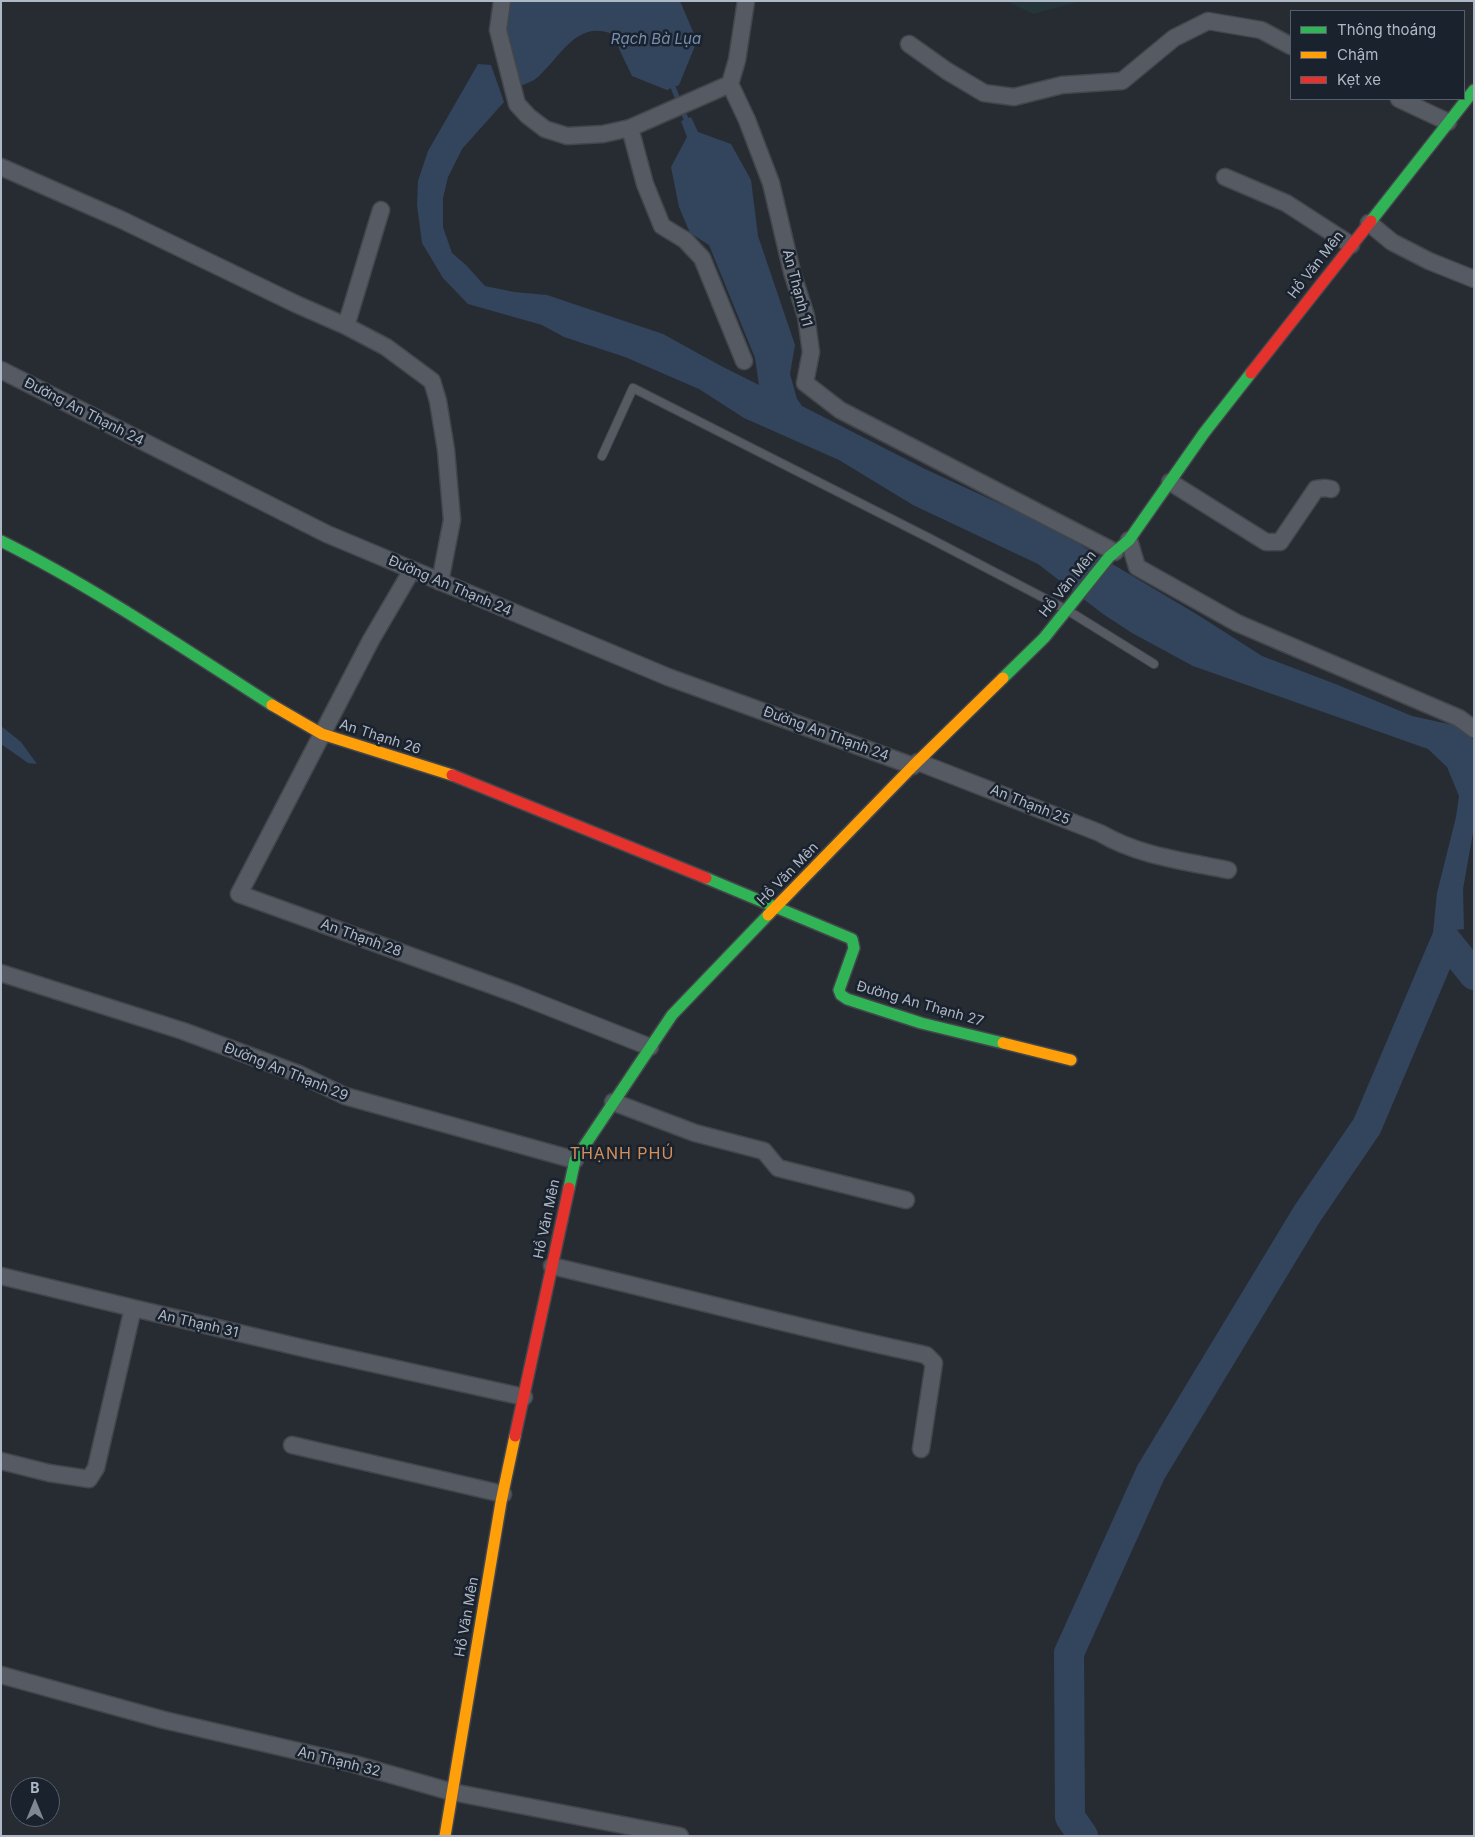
<!DOCTYPE html>
<html>
<head>
<meta charset="utf-8">
<style>
	body { margin:0 }
	#map { position:relative; width:1475px; height:1837px; overflow:hidden; background:#272c33; font-family:Inter,sans-serif }
	canvas { display:block }
	.frame { position:absolute; inset:0; border:2px solid #afb8c6; pointer-events:none }
	.legend { position:absolute; left:1290px; top:10px; width:175px; height:90px; box-sizing:border-box; background:#1a222e; border:1px solid #565e6b; margin:0; padding:6px 9px; list-style:none; font-size:15px; color:#afb8c6 }
	.legend li { display:flex; align-items:center; gap:10px; height:25px }
	.legend b { width:25px; border:1px solid #565e6b }
	.north { position:absolute; left:10px; top:1777px; width:50px; height:50px; box-sizing:border-box; background:#1a222e; border:1px solid #565e6b; border-radius:50%; rotate:0deg; font-size:14px; font-weight:700; line-height:20px; text-align:center; color:#afb8c6 }
	.north::after { content:''; display:block; margin:auto; width:18px; height:22px; background:#7f8793; clip-path:polygon(50% 0,100% 100%,50% 72%,0 100%) }
</style>
</head>
<body>
<div id="map">
<canvas width="1475" height="1837"></canvas>
<div class="frame"></div>
<ul class="legend">
<li><b style="height:6px;background:#30b455"></b>Thông thoáng</li>
<li><b style="height:6px;background:#ff9f0a"></b>Chậm</li>
<li><b style="height:6px;background:#e5322d"></b>Kẹt xe</li>
</ul>
<div class="north">B</div>
</div>
<script>
const ctx = document.querySelector('canvas').getContext('2d');
ctx.lineJoin = 'round';
function fill(path, color) {
  ctx.fillStyle = color;
  ctx.fill(path, 'evenodd');
}
function trace(path, color, width, dash) {
  ctx.strokeStyle = color;
  ctx.lineWidth = width;
  ctx.lineCap = dash ? 'butt' : 'round';
  ctx.setLineDash(dash || []);
  ctx.stroke(path);
}
function label(font, color, halo, rows, align = 'center') {
  ctx.font = font + ' Inter,sans-serif';
  ctx.lineWidth = 5;
  ctx.setLineDash([]);
  ctx.textBaseline = 'middle';
  ctx.strokeStyle = halo;
  ctx.fillStyle = color;
  for (const [text, x, y, turn = 0] of rows) {
    ctx.save();
    ctx.translate(x, y);
    ctx.rotate((+turn || 0) * Math.PI / 180);
    ctx.textAlign = isNaN(turn) ? turn : align;
    if (halo) ctx.strokeText(text, 0, 0);
    ctx.fillText(text, 0, 0);
    ctx.restore();
  }
}
fill(new Path2D(`
	M1007,1H1081L1033,14Z`), '#243639');
fill(new Path2D(`
	M507,1H680L697,41L679,85L667,90L632,76L612,34C577,20 561,56 539,76C534,81 525,84 518,87L503,32Z
	M478,64L491,65L504,102L462,149L448,177L443,198V227L452,253L466,265L485,286L514,292L547,295L663,334L721,366L759,385L755,358L709,245L690,233L679,207L671,167L687,137L681,121L691,117L698,132L731,144L751,180L758,236L795,345L790,374L797,399L802,406L927,470L1016,511L1077,543L1198,615L1262,656L1338,685L1412,716L1462,727L1474,741V827L1463,889L1464,929L1433,933L1437,893L1456,817L1459,796L1447,767L1428,749L1193,666L1132,633L1103,614L1038,564L913,505L839,460L744,418L699,389L625,357L564,337L542,325L468,304L443,278L422,243L417,205L418,181L428,151Z
	M1,726L21,742L37,764L28,763L1,744Z`), '#33445d');
trace(new Path2D(`
	M673,87L686,119`), '#33445d', 5);
trace(new Path2D(`
	M1083,1836L1070,1817L1069,1653L1151,1472L1307,1214L1367,1126L1446,940L1474,975`), '#33445d', 30);
const lane = new Path2D(`
	M602,456L633,388L929,538L1067,610L1154,664`);
const street = new Path2D(`
	M502,1L498,30L517,104L528,116L545,129L567,136L603,134L630,128L730,84
	M746,1L737,60L730,84L747,120L771,183L792,272L806,316L811,352L805,383L840,410L1115,552
	M909,44L947,71L984,93L1014,97L1062,85L1122,81L1174,38L1208,21L1261,30L1291,46
	M1399,99L1448,122
	M630,128L645,184L662,226L685,240L702,258L744,361
	M1,167L122,220L296,304L346,326L386,347L432,381L438,401L446,450L452,520L440,582
	M1225,177L1286,203L1351,245
	M1369,223L1392,242L1429,261L1474,279
	M346,326L381,210
	M1,370L327,534L668,677L913,766
	M1170,482L1266,542H1280L1316,489L1325,488L1331,489
	M1129,540L1137,567L1237,623L1459,718L1474,729
	M412,570L371,640L239,894L516,994L650,1047
	M918,762L1100,833C1139,856 1184,861 1228,870
	M1,973L183,1031L299,1074L345,1096L575,1160
	M613,1102L695,1133L764,1151L778,1168L906,1200
	M552,1266C677,1295 801,1329 926,1355L934,1363L921,1449
	M1,1276L133,1308
	M292,1445L503,1494
	M1,1461L49,1473L89,1479L96,1468L133,1308L307,1349L524,1397
	M1,1675L164,1720L354,1764L452,1792L680,1836`);
const fast = new Path2D(`
	M1371,221L1474,90
	M1,541C95,588 183,648 272,705
	M1003,678L1044,638L1109,557L1129,540L1204,433L1251,373
	M706,878L852,939L854,948L839,990L841,995L847,999L921,1023L1003,1043
	M569,1188L575,1160L672,1015L768,915`);
const slow = new Path2D(`
	M272,705L322,734L452,775
	M768,915L913,766L1003,678
	M1003,1043L1071,1060
	M445,1836L501,1502L515,1436`);
const jam = new Path2D(`
	M1251,373L1371,221
	M452,775L706,878
	M515,1436L569,1188`);
trace(lane, '#43474c', 10);
trace(street, '#43474c', 19);
trace(fast, '#43474c', 14);
trace(slow, '#43474c', 14);
trace(jam, '#43474c', 14);
trace(lane, '#565a62', 8);
trace(street, '#565a62', 16);
trace(fast, '#30b455', 11);
trace(slow, '#ff9f0a', 11);
trace(jam, '#e5322d', 11);
label('14px', '#afb8c6', '#1a222e', [
	["Hồ Văn Mên",1316,265,-52],
	["An Thạnh 11",797,288,75],
	["Đường An Thạnh 24",84,412,27],
	["Hồ Văn Mên",1068,584,-51],
	["Đường An Thạnh 24",450,586,23],
	["Đường An Thạnh 24",826,734,20],
	["An Thạnh 26",380,737,18],
	["An Thạnh 25",1030,805,22],
	["Hồ Văn Mên",788,874,-46],
	["An Thạnh 28",361,938,20],
	["Đường An Thạnh 27",920,1004,16],
	["Đường An Thạnh 29",286,1072,22],
	["Hồ Văn Mên",547,1219,-78],
	["An Thạnh 31",198,1324,13],
	["Hồ Văn Mên",467,1617,-80],
	["An Thạnh 32",339,1762,14]
]);
label('italic 15px', '#768eaf', '#1a222e', [
	["Rạch Bà Lụa",656,39]
]);
ctx.letterSpacing = '1px';
label('16px', '#d58f5b', '#1a222e', [
	["THẠNH PHÚ",622,1154]
]);
ctx.letterSpacing = '0px';
</script>
</body>
</html>
